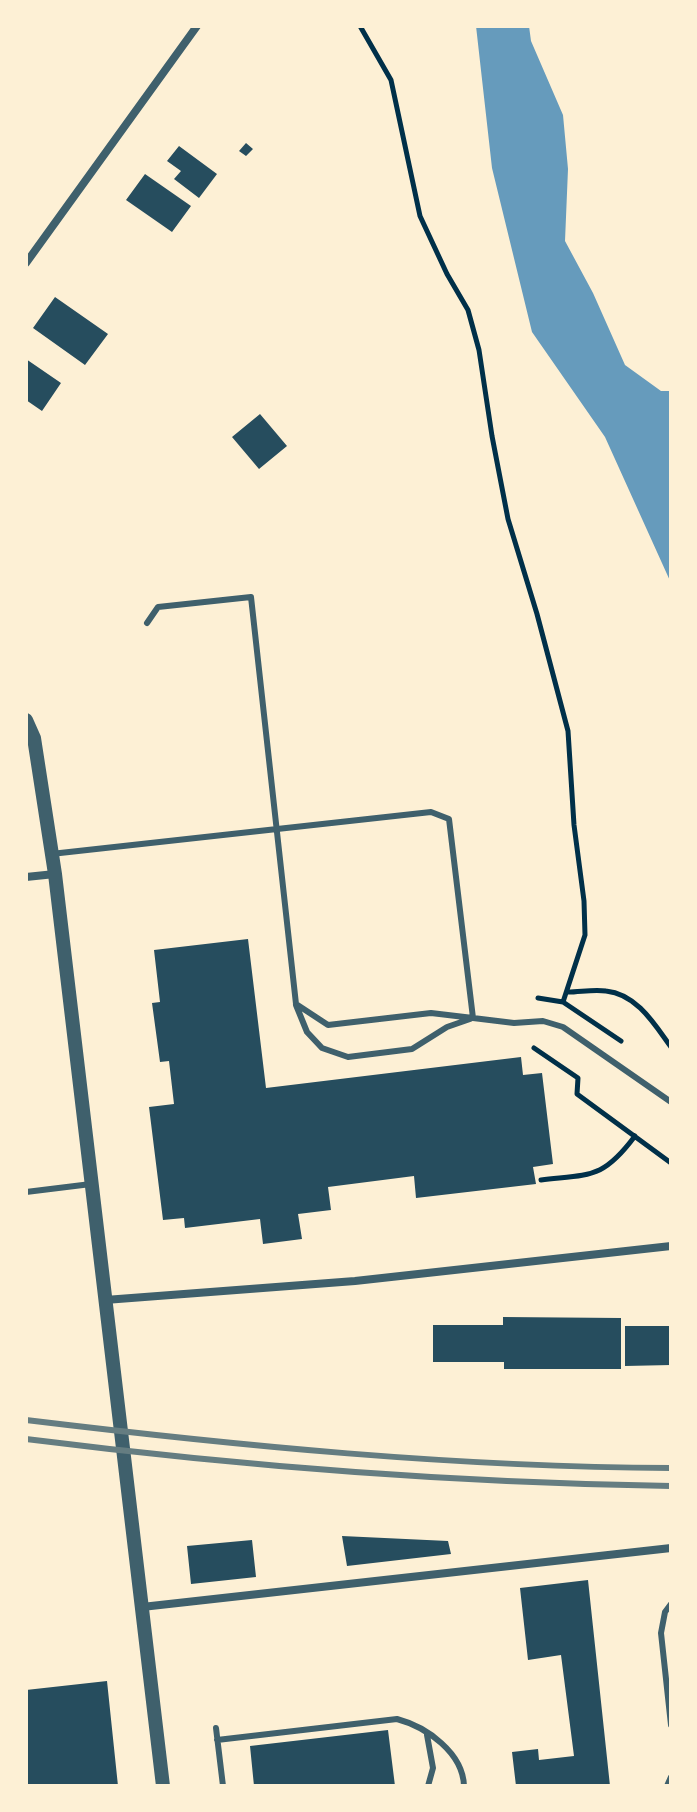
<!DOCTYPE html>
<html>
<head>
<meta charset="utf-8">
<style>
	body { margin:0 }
	#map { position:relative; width:697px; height:1812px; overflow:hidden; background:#fdf0d5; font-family:"Sofia Sans Condensed",sans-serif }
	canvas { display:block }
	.frame { position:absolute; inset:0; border:28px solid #fdf0d5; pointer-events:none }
</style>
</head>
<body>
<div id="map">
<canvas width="697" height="1812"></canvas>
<div class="frame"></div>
</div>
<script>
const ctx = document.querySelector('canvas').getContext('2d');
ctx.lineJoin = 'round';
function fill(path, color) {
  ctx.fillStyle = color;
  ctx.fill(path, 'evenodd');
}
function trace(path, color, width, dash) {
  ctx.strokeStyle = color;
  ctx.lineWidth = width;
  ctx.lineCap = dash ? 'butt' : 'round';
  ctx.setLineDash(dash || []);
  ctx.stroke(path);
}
fill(new Path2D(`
	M476,26H529L531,41L563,115L568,169L565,241L593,293L625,365L661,391H671V583L605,437L532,332L492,168Z`), '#669bbc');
fill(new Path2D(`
	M246,143L253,149L246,156L239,151Z
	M179,146L217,174L199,198L174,179L181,171L167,161Z
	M145,174L191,206L172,232L126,200Z
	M55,297L108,334L85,365L33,328Z
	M26,359L61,383L42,411L26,400Z
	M260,414L287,446L259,469L232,437Z
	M248,939L266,1088L521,1057L523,1075L542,1073L553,1164L533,1167L536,1184L416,1198L414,1176L328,1187L331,1210L298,1214L302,1239L263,1244L260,1219L185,1228L184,1218L163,1220L149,1107L174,1104L169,1061L160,1062L152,1003L160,1002L154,950Z
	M503,1317L621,1318V1369H504V1362H433V1325H503Z
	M625,1326H671V1365L625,1366Z
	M342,1536L448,1541L451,1554L347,1566Z
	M252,1540L256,1577L191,1584L187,1546Z
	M588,1580L610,1786H516L512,1752L538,1749L539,1760L574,1756L561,1655L528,1660L520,1588Z
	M107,1681L118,1786H26V1690Z
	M388,1730L395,1786H254L250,1746Z`), '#264d5e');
trace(new Path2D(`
	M360,26L391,80L420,216L447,274L468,310L479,350L492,436L508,519L537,614L568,731L574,825L584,901L585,935L563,1002
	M568,992C580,992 594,989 606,991C637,994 655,1025 671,1047
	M538,998L563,1002L621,1041
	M534,1048L578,1078L577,1094L671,1163
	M541,1180C591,1174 603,1179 635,1136`), '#003049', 5);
trace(new Path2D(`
	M147,623L158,607L251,597L296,1004L328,1025L431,1013L473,1018
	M51,854L431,812L449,819L473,1018L514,1023L543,1021L563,1027L671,1102
	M296,1005L307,1032L322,1048L348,1057L412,1049L447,1027L470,1019
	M26,1192L91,1184
	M671,1604L665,1612L661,1633L671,1725
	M216,1728L223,1786
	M427,1735L433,1768L428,1786
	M217,1740L397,1719C427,1727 463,1753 464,1786
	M667,1786L671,1777`), '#3f606c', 6);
trace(new Path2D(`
	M26,263L197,26
	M26,877L55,874
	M105,1300L355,1281L671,1246
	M142,1607L671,1548`), '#3f606c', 8);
trace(new Path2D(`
	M26,720L34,738L55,874L163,1786`), '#3f606c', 14);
trace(new Path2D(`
	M26,1420C240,1446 455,1467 671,1468
	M26,1439C240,1466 455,1483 671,1486`), '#657d81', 6);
</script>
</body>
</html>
